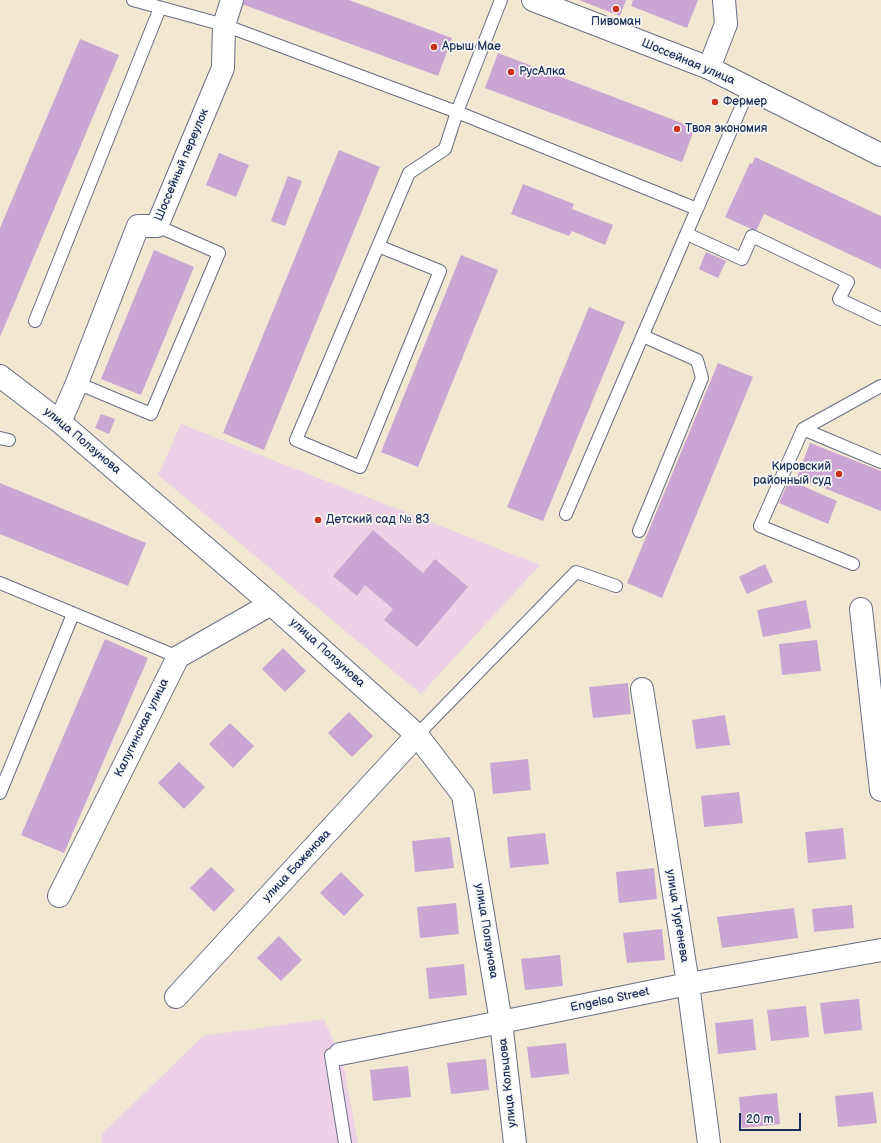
<!DOCTYPE html>
<html>
<head>
<meta charset="utf-8">
<style>
	body { margin:0 }
	#map { position:relative; width:881px; height:1143px; overflow:hidden; background:#f2e7d1; font-family:"Balsamiq Sans",sans-serif }
	canvas { display:block }
	.scale { position:absolute; left:739px; top:1113px; width:62px; height:18px; box-sizing:border-box; border:2px solid #1b2f5e; border-top:0; padding-left:5px; font-size:12px; line-height:14px; white-space:nowrap; color:#1b2f5e; -webkit-text-stroke:3px #f6f6f2; paint-order:stroke }
</style>
</head>
<body>
<div id="map">
<canvas width="881" height="1143"></canvas>
<div class="scale">20 m</div>
</div>
<script>
const ctx = document.querySelector('canvas').getContext('2d');
ctx.lineJoin = 'round';
function fill(path, color) {
  ctx.fillStyle = color;
  ctx.fill(path, 'evenodd');
}
function trace(path, color, width, dash) {
  ctx.strokeStyle = color;
  ctx.lineWidth = width;
  ctx.lineCap = dash ? 'butt' : 'round';
  ctx.setLineDash(dash || []);
  ctx.stroke(path);
}
function label(font, color, halo, rows, align = 'center') {
  ctx.font = font + ' "Balsamiq Sans",sans-serif';
  ctx.lineWidth = 3.5;
  ctx.setLineDash([]);
  ctx.textBaseline = 'middle';
  ctx.strokeStyle = halo;
  ctx.fillStyle = color;
  for (const [text, x, y, turn = 0] of rows) {
    ctx.save();
    ctx.translate(x, y);
    ctx.rotate((+turn || 0) * Math.PI / 180);
    ctx.textAlign = isNaN(turn) ? turn : align;
    if (halo) ctx.strokeText(text, 0, 0);
    ctx.fillText(text, 0, 0);
    ctx.restore();
  }
}
fill(new Path2D(`
	M181,424L540,565L421,694L158,475Z
	M324,1019L343,1063L358,1143H102L101,1135L203,1036Z`), '#eed0e7');
fill(new Path2D(`
	M240,0H349L452,38L438,76L239,3Z
	M579,0H626L620,16Z
	M633,0H698L687,28L631,6Z
	M80,39L119,55L0,337V228Z
	M498,53L695,128L682,162L485,88Z
	M339,150L380,167L264,450L223,433Z
	M219,153L249,165L236,197L206,185Z
	M755,157L881,216V269L764,214L756,231L725,217L750,163L752,164Z
	M288,176L302,181L285,226L271,221Z
	M523,184L574,204L572,209L613,225L605,245L572,231L569,236L511,214Z
	M154,250L194,267L141,395L101,379Z
	M706,252L726,261L718,278L699,269Z
	M461,255L498,270L418,467L381,452Z
	M589,307L625,322L543,521L507,507Z
	M718,363L753,377L662,598L627,583Z
	M101,414L115,419L109,434L95,428Z
	M810,443L881,471V511L797,477Z
	M789,480L837,501L828,524L779,503Z
	M0,483L146,543L128,586L0,534Z
	M373,530L423,573L435,559L468,587L417,647L384,620L393,609L365,585L357,596L333,576Z
	M765,564L773,582L747,594L739,577Z
	M806,600L811,628L763,637L757,610Z
	M105,639L148,658L64,853L21,835Z
	M817,640L821,671L782,675L779,644Z
	M283,648L306,671L285,692L262,669Z
	M628,683L631,714L593,718L589,687Z
	M349,712L373,736L352,757L328,733Z
	M725,715L730,745L696,749L692,720Z
	M230,723L254,746L233,768L209,744Z
	M528,759L531,790L493,794L490,763Z
	M179,762L205,787L184,809L158,783Z
	M739,792L743,823L704,827L701,796Z
	M843,828L846,859L808,863L805,832Z
	M545,833L549,864L510,868L507,837Z
	M450,837L454,868L415,872L412,841Z
	M211,867L235,890L214,912L190,888Z
	M654,868L657,899L619,903L616,872Z
	M341,872L364,895L344,916L320,893Z
	M456,903L459,934L420,938L417,907Z
	M852,905L854,928L814,932L812,909Z
	M794,908L798,938L722,948L717,917Z
	M662,929L665,960L627,963L623,933Z
	M279,936L302,960L281,981L257,958Z
	M560,955L563,986L525,990L521,959Z
	M464,964L467,995L429,999L426,968Z
	M859,999L862,1030L824,1034L820,1003Z
	M806,1006L809,1037L771,1041L767,1010Z
	M753,1019L756,1050L718,1054L715,1023Z
	M566,1043L569,1074L531,1078L527,1047Z
	M486,1059L489,1090L451,1094L447,1063Z
	M408,1066L411,1097L373,1101L370,1070Z
	M873,1092L877,1123L838,1127L835,1096Z
	M777,1093L780,1124L742,1128L739,1097Z`), '#cba5d4');
const service = new Path2D(`
	M133,0L224,25L457,112L697,209L749,89
	M687,234L742,259L752,236L848,282L839,299L881,319
	M378,246L440,271L360,467L296,440L409,173L445,149L457,112L501,0
	M35,321L160,8
	M77,383L151,414L219,253L157,226
	M803,429L881,462
	M0,438L9,440
	M566,514L697,209
	M639,531L702,378L697,360L643,336
	M853,564L760,526L803,429L881,386
	M0,583L178,657
	M417,735L576,572L616,586
	M0,793L73,614
	M340,1054L331,1055L345,1143`);
const minor = new Path2D(`
	M709,68L726,24L724,0
	M0,376L60,422L271,604L417,735L463,795L501,1022L515,1143
	M60,422L77,383L138,226H157L223,68L224,25L232,0
	M861,609L881,790
	M642,689L688,984L709,1143
	M59,896L178,657L271,604
	M176,997L417,735
	M340,1054L501,1022L688,984L881,950`);
const tertiary = new Path2D(`
	M533,0L709,68L881,155`);
trace(service, '#666f86', 14);
trace(minor, '#666f86', 24);
trace(tertiary, '#666f86', 24);
trace(service, '#fff', 12);
trace(minor, '#fff', 22);
trace(tertiary, '#fff', 22);
for (const [x, y, r, color] of [
	[616,9,4,"#c8321e"],
	[434,47,4,"#c8321e"],
	[511,72,4,"#c8321e"],
	[715,102,4,"#c8321e"],
	[677,129,4,"#c8321e"],
	[839,474,4,"#c8321e"],
	[318,520,4,"#c8321e"]
]) {
  const dot = new Path2D();
  dot.arc(x, y, r, 0, 2 * Math.PI);
  ctx.fillStyle = color;
  ctx.fill(dot);
  trace(dot, '#f6f6f2', 1.5);
}
label('12px', '#1b2f5e', '#f6f6f2', [
	["Пивоман",616,22,"center"],
	["Арыш Мае",442,47],
	["РусАлка",519,72],
	["Фермер",723,102],
	["Твоя экономия",685,129],
	["Кировский",831,467,"right"],
	["районный суд",831,481,"right"],
	["Детский сад № 83",326,520]
], 'left');
label('12px', '#1b2f5e', '#f6f6f2', [
	["Шоссейная улица",688,62,23],
	["Шоссейный переулок",182,165,-67],
	["улица Ползунова",82,441,40],
	["улица Ползунова",327,653,42],
	["Калугинская улица",142,728,-64],
	["улица Баженова",297,866,-47],
	["улица Тургенева",677,916,81],
	["улица Ползунова",486,931,81],
	["Engelsa Street",610,1000,-12],
	["улица Кольцова",508,1083,-96]
]);
</script>
</body>
</html>
